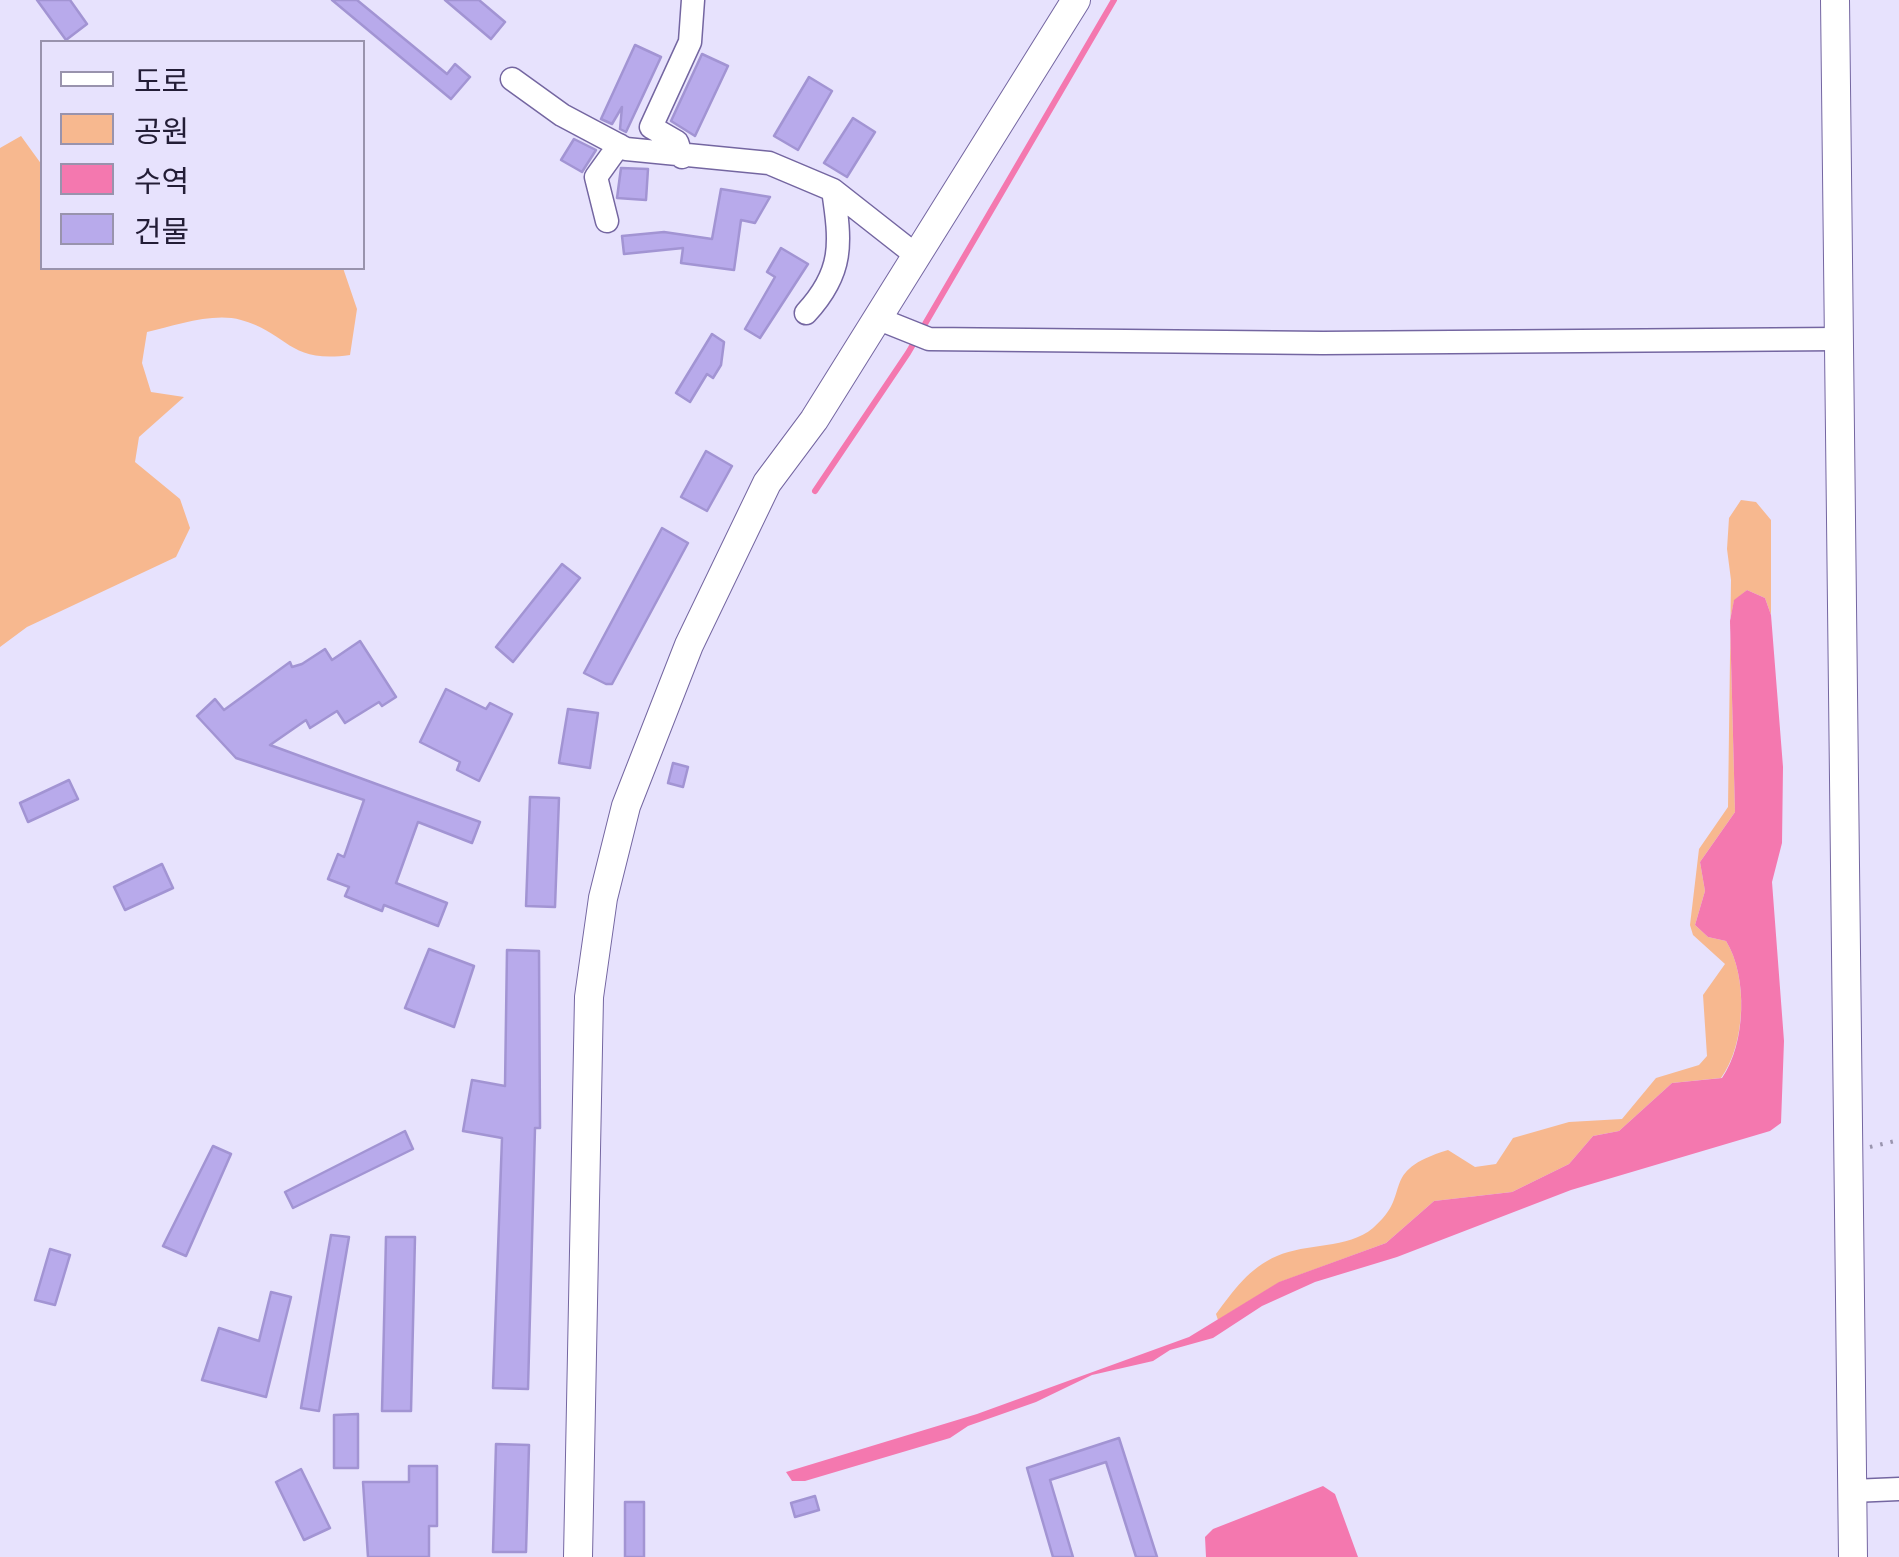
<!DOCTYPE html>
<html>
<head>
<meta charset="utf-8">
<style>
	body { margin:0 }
	#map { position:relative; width:1899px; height:1557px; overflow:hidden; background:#e7e2fd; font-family:"Times New Roman","Noto Sans KR",serif }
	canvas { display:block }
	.legend { position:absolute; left:40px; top:40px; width:325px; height:230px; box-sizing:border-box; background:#e7e2fd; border:2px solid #9993ad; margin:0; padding:12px 18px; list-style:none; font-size:30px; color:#231d36 }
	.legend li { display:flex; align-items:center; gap:20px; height:50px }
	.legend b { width:50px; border:2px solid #9993ad }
</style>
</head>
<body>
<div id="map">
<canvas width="1899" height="1557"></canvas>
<ul class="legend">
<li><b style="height:12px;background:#fff"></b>도로</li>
<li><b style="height:28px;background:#f7b88f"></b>공원</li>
<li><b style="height:28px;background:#f478af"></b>수역</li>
<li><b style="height:28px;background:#b8aaeb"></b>건물</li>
</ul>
</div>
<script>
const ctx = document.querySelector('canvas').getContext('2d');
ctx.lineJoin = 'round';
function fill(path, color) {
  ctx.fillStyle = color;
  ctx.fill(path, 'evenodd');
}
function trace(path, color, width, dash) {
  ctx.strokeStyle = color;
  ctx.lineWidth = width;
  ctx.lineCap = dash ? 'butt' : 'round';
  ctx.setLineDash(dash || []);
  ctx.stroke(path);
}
fill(new Path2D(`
	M21,136L42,165V268H343L357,309L350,355C289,364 288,333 241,320C213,312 174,326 147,332L142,363L151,392L184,397L139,437L135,462L180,499L190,528L176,557L27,627L0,647V148Z
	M1741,500L1756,502L1771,520V615L1765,598L1747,590L1734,601L1730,621L1735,812L1700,862L1705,891L1695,925L1708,937L1726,941C1748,976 1746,1044 1721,1078L1672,1083L1619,1131L1593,1136L1569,1164L1512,1192L1434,1201L1386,1243L1280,1282L1218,1320L1216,1314C1234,1290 1249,1268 1277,1256C1306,1243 1348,1249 1373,1228C1415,1193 1376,1172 1448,1150L1475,1167L1496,1164L1513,1138L1569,1122L1622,1119L1656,1078L1699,1065L1707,1056L1703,995L1725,964L1693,935L1690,925L1699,849L1728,807L1731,580L1727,549L1729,518Z`), '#f7b88f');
fill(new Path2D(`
	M1747,590L1765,598L1771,615L1783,767L1782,843L1772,882L1784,1041L1781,1123L1770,1131L1571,1190L1397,1257L1315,1282L1262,1306L1213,1338L1170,1350L1153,1361L1092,1375L1036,1402L968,1426L950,1438L805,1481H792L786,1472L977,1414L1189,1337L1279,1282L1386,1243L1434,1201L1512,1192L1569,1164L1593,1136L1619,1131L1672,1083L1722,1078C1746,1044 1748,976 1726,941L1708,937L1695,925L1705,891L1700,862L1735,812L1730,621L1734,600Z
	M1323,1486L1335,1494L1358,1557H1206L1205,1537L1213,1529Z`), '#f478af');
trace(new Path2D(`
	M815,491L908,353L1114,0`), '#f478af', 6);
const building = new Path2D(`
	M37,0H70L87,24L66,40Z
	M332,0H357L447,74L455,64L470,77L451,99Z
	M445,0H479L505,22L491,39Z
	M635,45L661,57L626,132L620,129L622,107L612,124L601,119Z
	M702,54L728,66L695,136L671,121Z
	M809,77L832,91L798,150L774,136Z
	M853,118L875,132L847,177L824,163Z
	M574,139L596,150L582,172L561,160Z
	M621,168L648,169L646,200L617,198Z
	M721,189L770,197L755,223L741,220L734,270L681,263L683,248L624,254L622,236L664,232L712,239Z
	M781,248L808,264L760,338L745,329L775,277L767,272Z
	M712,334L724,342L721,365L713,378L707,374L690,402L676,393Z
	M706,451L732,466L707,511L681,497Z
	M662,528L688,543L612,684H606L584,673Z
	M562,564L580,578L513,662L496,647Z
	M360,641L396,697L382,706L379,702L345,723L337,711L310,728L306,720L270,745L480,822L472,843L418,822L396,883L447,903L438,926L384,905L382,911L345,896L349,887L328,879L338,854L344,857L364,800L236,758L197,716L215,699L224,710L290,662L292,667L302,664L325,649L332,660Z
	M446,689L486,709L490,703L512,714L479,781L457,770L460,762L420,742Z
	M568,709L598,713L590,768L559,763Z
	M673,763L688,767L683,787L668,783Z
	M69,780L78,799L28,822L20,803Z
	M530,797L559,798L555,907L526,906Z
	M162,864L173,888L125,910L114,887Z
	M429,949L474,966L454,1027L405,1008Z
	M507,950L539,951L540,1128H535L528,1389L493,1388L502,1138L463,1131L472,1080L505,1086Z
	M405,1131L413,1149L293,1208L285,1192Z
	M213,1146L231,1154L186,1256L163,1246Z
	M331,1235L349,1237L319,1411L301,1408Z
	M386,1237H415L411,1411H382Z
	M50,1249L70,1255L55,1305L35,1300Z
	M271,1292L291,1297L266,1397L202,1380L219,1328L259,1341Z
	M358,1414V1468H334V1415Z
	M1119,1438L1157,1557H1136L1106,1462L1050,1480L1073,1557H1053L1027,1468Z
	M496,1444L529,1445L526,1552H493Z
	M409,1466H437V1526H429V1557H368L363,1482H409Z
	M301,1469L330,1528L304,1540L276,1482Z
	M815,1496L819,1510L795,1517L791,1503Z
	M625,1502H644V1557H625Z`);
fill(building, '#b8aaeb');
trace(building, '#a294d3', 2.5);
const minor = new Path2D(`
	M512,79L562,115L626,149L769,163L833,190L917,256
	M682,157L677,142L651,127L690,42L693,0
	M607,221L596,177L619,145
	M806,313C844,272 841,243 833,190
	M879,319L929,339L1323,343L1838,339
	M1852,1491L1899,1489`);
const major = new Path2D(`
	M1835,0L1853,1557
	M578,1557L589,997L603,898L626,806L689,645L767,483L814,420L1076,0`);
trace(minor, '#7466a1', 25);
trace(major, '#7466a1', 30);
trace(new Path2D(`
	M1870,1147L1899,1140`), '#9a95af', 4, [2.5, 8]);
trace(minor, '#fff', 22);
trace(major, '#fff', 28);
</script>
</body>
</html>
